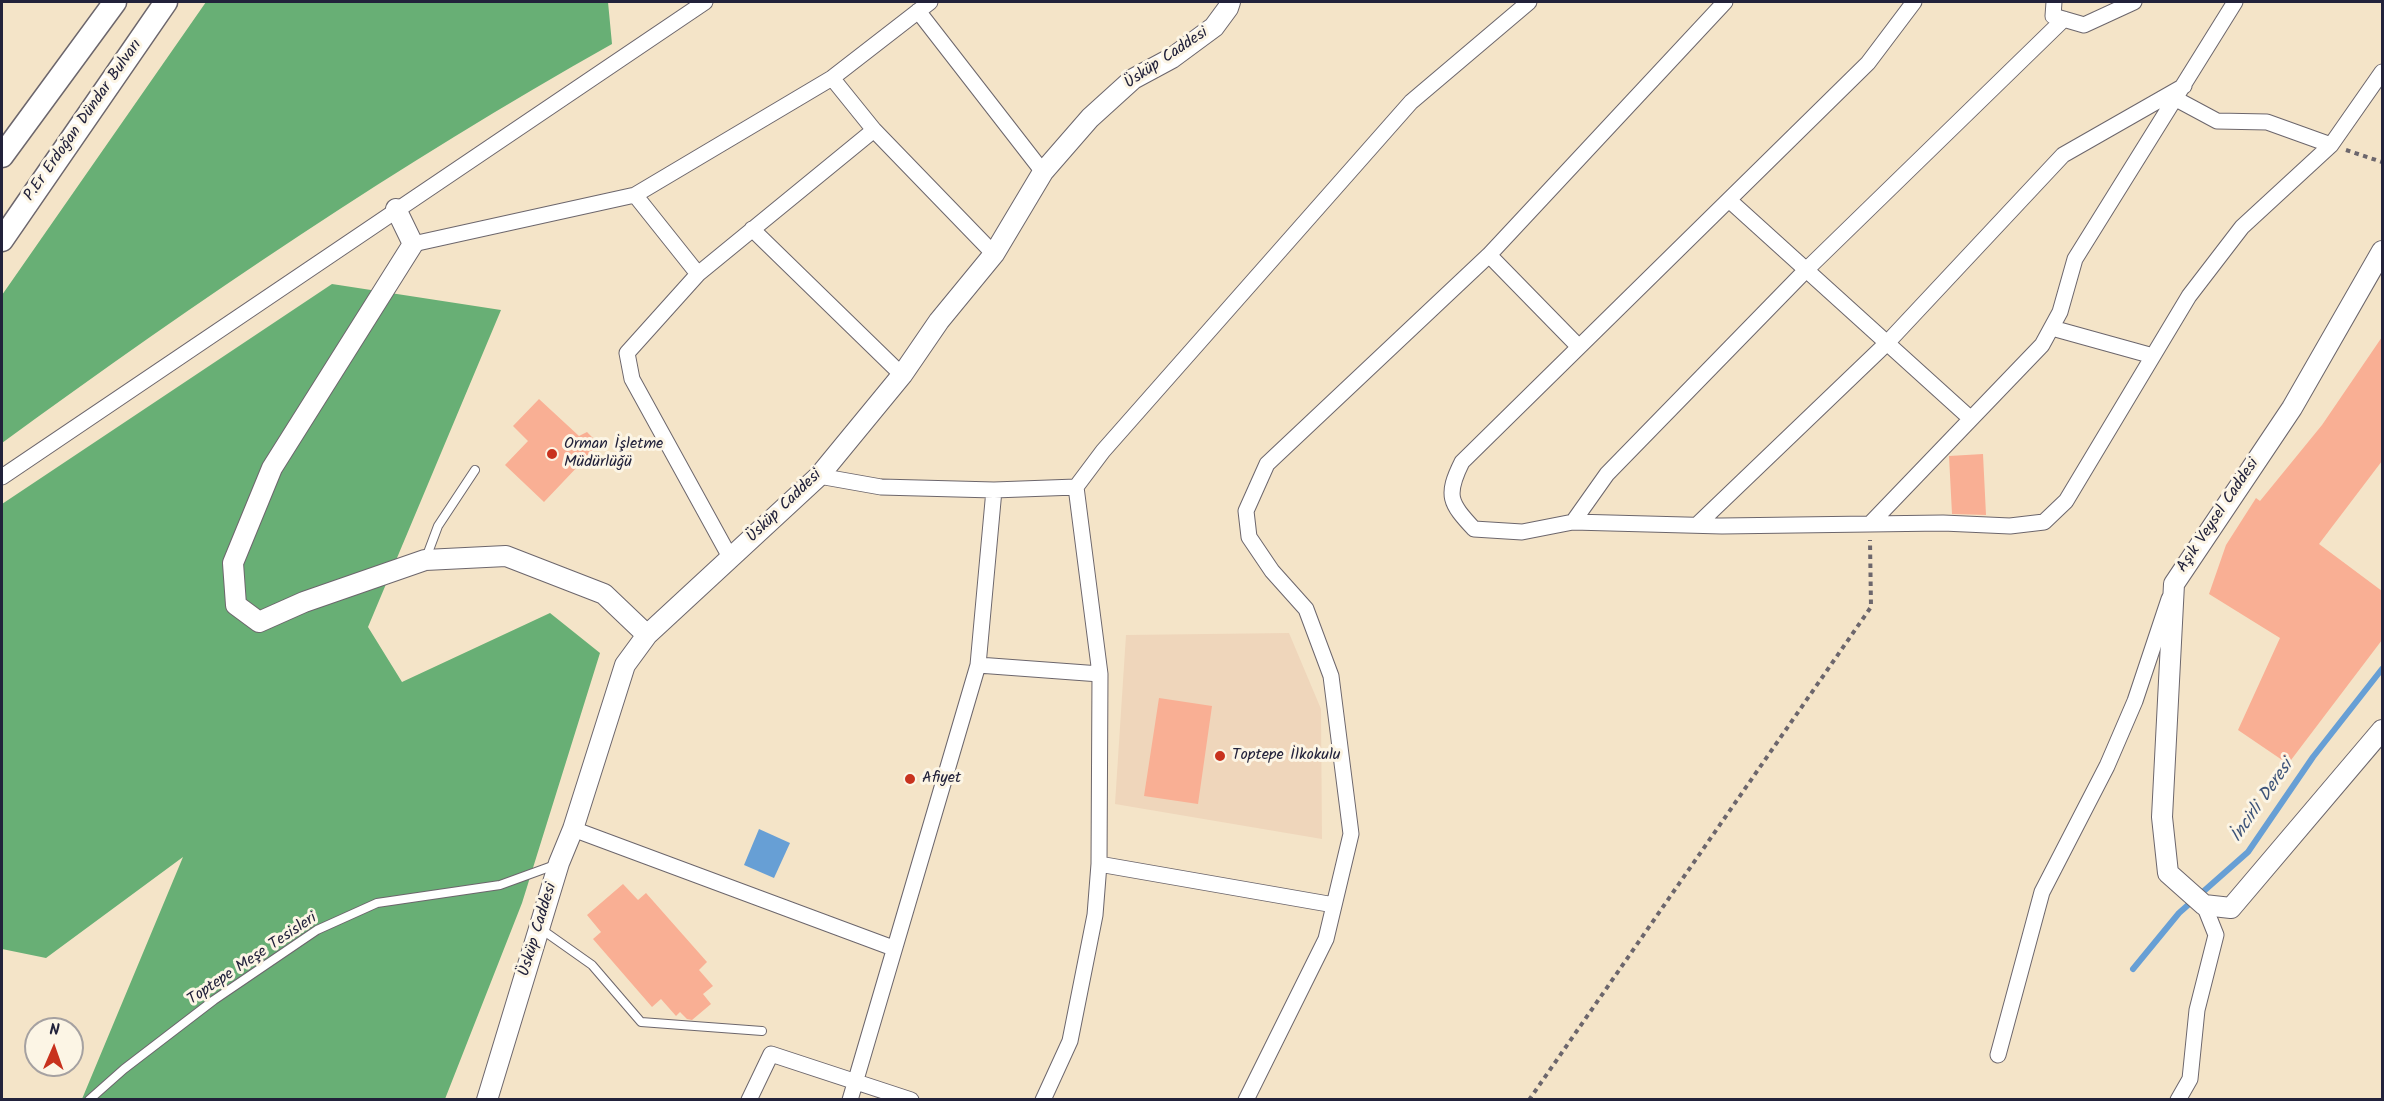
<!DOCTYPE html>
<html>
<head>
<meta charset="utf-8">
<style>
	body { margin:0 }
	#map { position:relative; width:2384px; height:1101px; overflow:hidden; background:#f4e4c8; font-family:Kalam,sans-serif }
	canvas { display:block }
	.frame { position:absolute; inset:0; border:3px solid #22223b; pointer-events:none }
	.north { position:absolute; left:24px; top:1017px; width:60px; height:60px; box-sizing:border-box; background:#fcf5e5; border:2px solid #a5a1a1; border-radius:50%; rotate:2deg; font-size:16px; font-weight:700; line-height:24px; text-align:center; color:#22223b }
	.north::after { content:''; display:block; margin:auto; width:21px; height:27px; background:#c8321e; clip-path:polygon(50% 0,100% 100%,50% 72%,0 100%) }
</style>
</head>
<body>
<div id="map">
<canvas width="2384" height="1101"></canvas>
<div class="frame"></div>
<div class="north">N</div>
</div>
<script>
const ctx = document.querySelector('canvas').getContext('2d');
ctx.lineJoin = 'round';
function fill(path, color) {
  ctx.fillStyle = color;
  ctx.fill(path, 'evenodd');
}
function trace(path, color, width, dash) {
  ctx.strokeStyle = color;
  ctx.lineWidth = width;
  ctx.lineCap = dash ? 'butt' : 'round';
  ctx.setLineDash(dash || []);
  ctx.stroke(path);
}
function label(font, color, halo, rows, align = 'center') {
  ctx.font = font + ' Kalam,sans-serif';
  ctx.lineWidth = 6;
  ctx.setLineDash([]);
  ctx.textBaseline = 'middle';
  ctx.strokeStyle = halo;
  ctx.fillStyle = color;
  for (const [text, x, y, turn = 0] of rows) {
    ctx.save();
    ctx.translate(x, y);
    ctx.rotate((+turn || 0) * Math.PI / 180);
    ctx.textAlign = isNaN(turn) ? turn : align;
    if (halo) ctx.strokeText(text, 0, 0);
    ctx.fillText(text, 0, 0);
    ctx.restore();
  }
}
fill(new Path2D(`
	M1289,633L1321,709L1322,839L1115,804L1126,635Z`), '#efd6bb');
fill(new Path2D(`
	M206,2H608L612,44C400,163 198,300 2,443V295Z
	M332,284L501,310L368,627L402,682L550,613L600,653L522,903L445,1099H82L183,857L46,958L2,949V504Z`), '#68af75');
fill(new Path2D(`
	M759,829L790,843L774,878L744,865Z`), '#679fd5');
trace(new Path2D(`
	M2133,969L2179,913L2248,852L2313,757L2382,669`), '#679fd5', 6);
fill(new Path2D(`
	M2382,337V461L2319,544L2382,591V640L2288,764L2238,730L2280,638L2209,594L2226,545L2256,498L2260,501L2322,425Z
	M539,399L579,436L587,432L599,444L544,502L505,465L528,441L513,426Z
	M1983,454L1986,515L1952,514L1949,456Z
	M1159,698L1212,706L1198,804L1144,796Z
	M623,884L638,900L646,893L707,962L699,970L713,986L703,994L711,1004L692,1020L687,1019L680,1012L676,1016L661,999L652,1007L593,939L601,932L587,915Z`), '#f9af94');
const service = new Path2D(`
	M426,558L438,526L475,470
	M541,929L592,965L641,1022L762,1031
	M89,1100L124,1069L214,1000L317,930L377,903L500,885L555,865`);
const minor = new Path2D(`
	M1914,2L1868,63L1462,462C1445,496 1450,503 1474,529L1522,532L1573,522L1722,526L1943,523L2010,526L2044,522L2066,501L2189,296L2242,227L2331,145L2382,72
	M2054,2L2053,16L2084,25L2134,2
	M918,11L1043,172
	M832,78L874,130L994,254
	M2176,99L2217,121L2267,122L2331,145
	M635,195L698,274
	M1729,200L1971,419
	M752,229L902,375
	M413,244L635,195L832,78L930,2
	M1489,255L1579,347
	M2052,328L2153,356
	M819,476L881,487L994,490L1076,487
	M2,477L705,2
	M1573,522L1607,474L1806,270L2064,19
	M1870,524L2042,345L2060,312L2075,259L2235,2
	M1697,525L1887,343L2063,155L2184,86
	M731,559L632,379L627,353L698,274L874,130
	M978,665L1100,674
	M573,829L893,948
	M1099,864L1334,905
	M1998,1055L2042,892L2107,766L2135,701L2169,599
	M749,1100L771,1054L911,1100
	M850,1100L978,665L994,490
	M1043,1100L1070,1041L1095,915L1099,864L1100,674L1076,487L1103,451L1411,102L1529,2
	M1246,1100L1326,939L1351,834L1331,676L1306,609L1272,571L1249,537L1246,511L1267,464L1489,255L1725,2
	M2178,1100L2190,1079L2197,1010L2216,935L2204,905`);
const tertiary = new Path2D(`
	M396,209L413,244L272,468L233,563L236,605L259,622L304,602L425,560L506,556L604,594L647,635
	M2382,251L2292,408L2174,584L2162,817L2168,873L2204,905L2231,908L2382,730
	M487,1100L559,863L573,829L625,665L647,635L819,476L902,375L939,321L994,254L1043,172L1090,118L1133,79L1172,58L1214,27L1228,8L1230,2`);
const secondary = new Path2D(`
	M2,156L115,2
	M2,240L166,2`);
trace(service, '#6c666c', 10);
trace(minor, '#6c666c', 17);
trace(tertiary, '#6c666c', 22);
trace(secondary, '#6c666c', 25);
trace(new Path2D(`
	M2346,150L2382,162
	M1529,1100L1871,607L1870,540`), '#6c666c', 4, [4.5, 4.5]);
trace(service, '#fff', 8);
trace(minor, '#fff', 15);
trace(tertiary, '#fff', 20);
trace(secondary, '#fff', 22);
for (const [x, y, r, color] of [
	[552,454,6,"#c8321e"],
	[1220,756,6,"#c8321e"],
	[910,779,6,"#c8321e"]
]) {
  const dot = new Path2D();
  dot.arc(x, y, r, 0, 2 * Math.PI);
  ctx.fillStyle = color;
  ctx.fill(dot);
  trace(dot, '#fcf5e5', 2);
}
label('16px', '#22223b', '#fcf5e5', [
	["Üsküp Caddesi",1167,59,-34],
	["P.Er Erdoğan Dündar Bulvarı",84,121,-55],
	["Üsküp Caddesi",785,507,-44],
	["Aşık Veysel Caddesi",2219,516,-56],
	["Üsküp Caddesi",539,930,-73],
	["Toptepe Meşe Tesisleri",253,960,-34]
]);
label('16px', '#22223b', '#fcf5e5', [
	["Orman İşletme",564,445],
	["Müdürlüğü",564,463],
	["Toptepe İlkokulu",1232,756],
	["Afiyet",922,779]
], 'left');
label('italic 18px', '#3e5479', '#fcf5e5', [
	["İncirli Deresi",2263,802,-55]
]);
</script>
</body>
</html>
